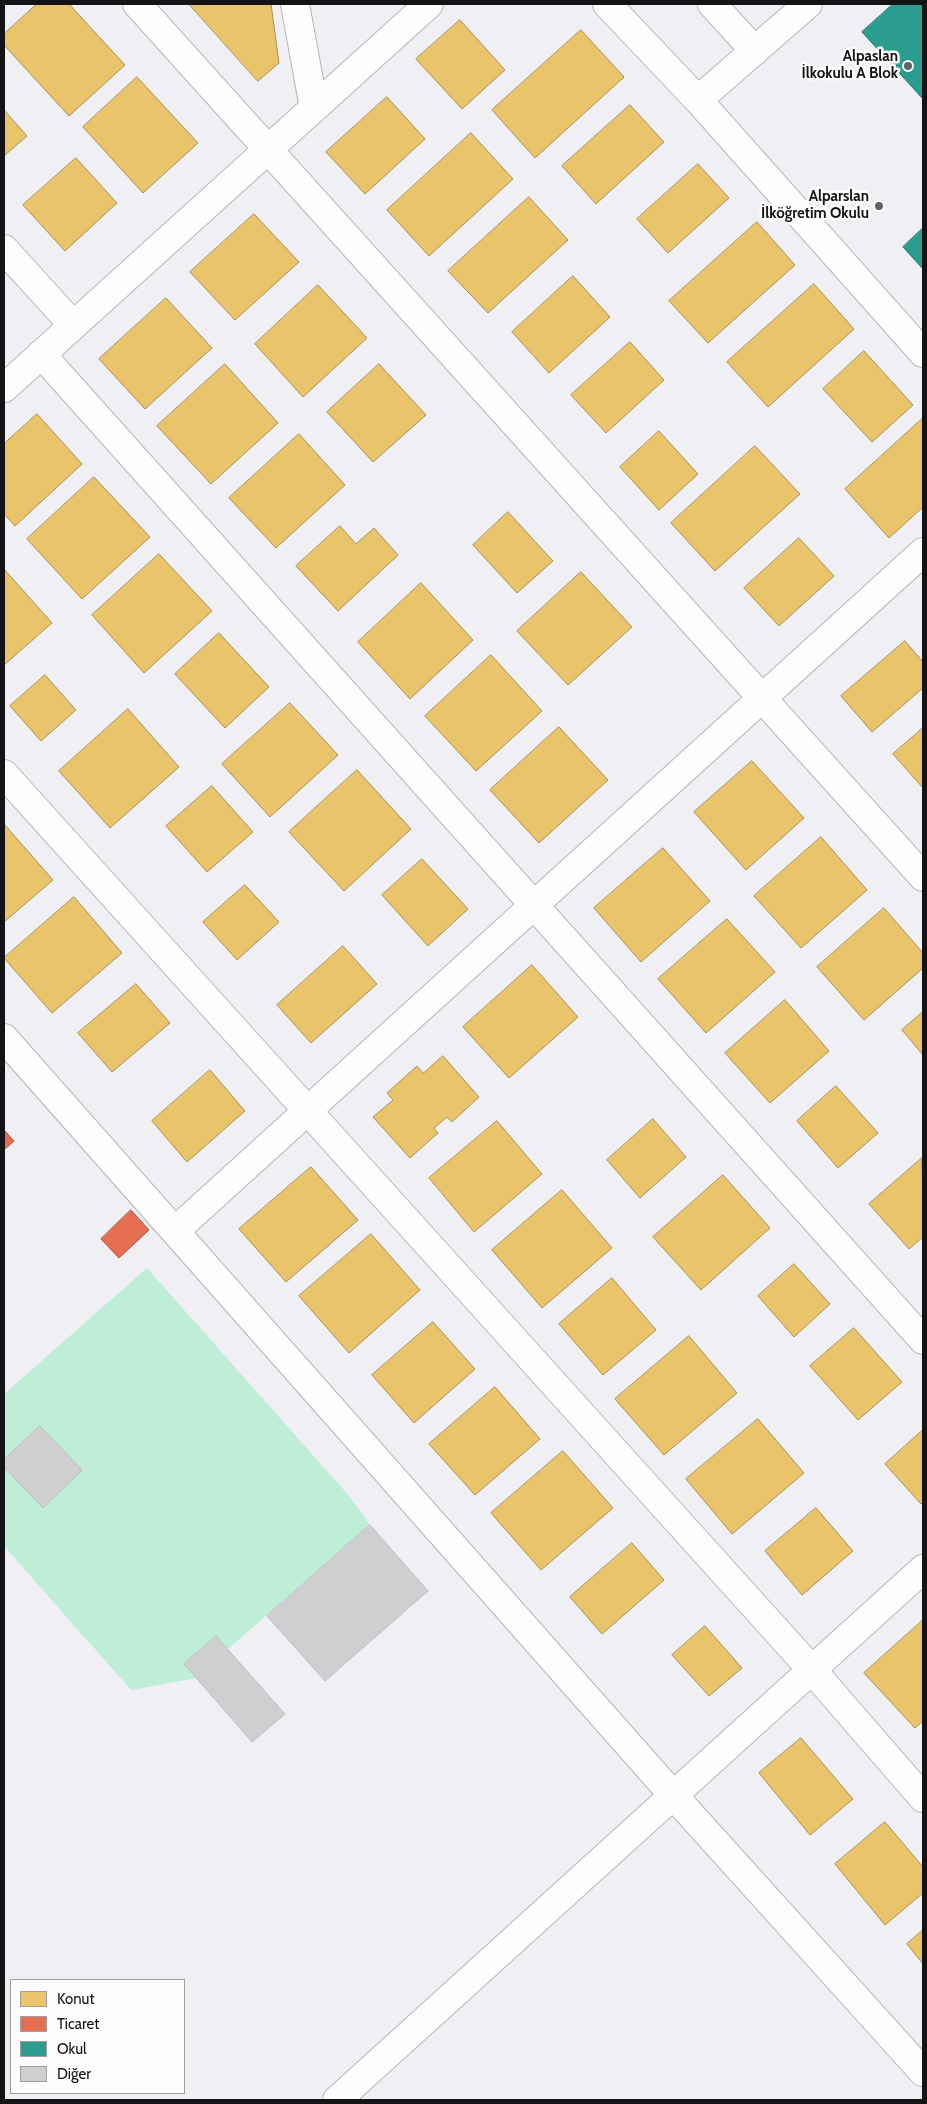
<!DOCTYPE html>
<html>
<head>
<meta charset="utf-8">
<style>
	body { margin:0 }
	#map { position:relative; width:927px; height:2104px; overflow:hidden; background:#f0f0f4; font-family:Cabin,sans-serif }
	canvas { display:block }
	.frame { position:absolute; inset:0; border:5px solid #141416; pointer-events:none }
	.legend { position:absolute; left:10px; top:1979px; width:175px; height:115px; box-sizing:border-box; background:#fdfdfe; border:1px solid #a0a0a1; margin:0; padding:6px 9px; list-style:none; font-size:15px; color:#141416 }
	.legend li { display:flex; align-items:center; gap:10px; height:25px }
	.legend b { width:25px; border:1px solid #a0a0a1 }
</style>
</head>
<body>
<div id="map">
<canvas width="927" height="2104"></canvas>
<div class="frame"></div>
<ul class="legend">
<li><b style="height:14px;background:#e9c46a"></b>Konut</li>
<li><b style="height:14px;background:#e76f51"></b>Ticaret</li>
<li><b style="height:14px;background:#2a9d8f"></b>Okul</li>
<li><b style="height:14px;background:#cfced0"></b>Diğer</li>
</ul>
</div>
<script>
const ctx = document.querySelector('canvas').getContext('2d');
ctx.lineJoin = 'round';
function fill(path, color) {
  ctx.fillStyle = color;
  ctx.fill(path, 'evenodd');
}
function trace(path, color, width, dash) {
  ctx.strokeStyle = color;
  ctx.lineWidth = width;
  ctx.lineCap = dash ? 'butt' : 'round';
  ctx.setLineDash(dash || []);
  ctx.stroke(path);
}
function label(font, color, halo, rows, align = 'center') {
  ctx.font = font + ' Cabin,sans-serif';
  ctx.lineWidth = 5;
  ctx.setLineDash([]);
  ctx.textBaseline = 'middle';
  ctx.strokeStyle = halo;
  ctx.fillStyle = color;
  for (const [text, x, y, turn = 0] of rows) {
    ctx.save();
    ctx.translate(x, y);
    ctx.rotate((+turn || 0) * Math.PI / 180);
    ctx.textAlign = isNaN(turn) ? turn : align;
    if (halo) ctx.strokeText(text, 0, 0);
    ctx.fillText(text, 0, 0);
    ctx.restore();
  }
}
fill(new Path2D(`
	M147,1268L350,1497L370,1525L228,1649L215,1636L184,1664L196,1678L131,1690L4,1546V1394Z`), '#bfedd7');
const homes = new Path2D(`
	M37,4H69L125,65L69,116L4,45V34Z
	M189,4H271L279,63L258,81Z
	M460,20L505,70L462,109L416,59Z
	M581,30L624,77L535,158L492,110Z
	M137,77L198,143L143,193L83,127Z
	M387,97L425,139L365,194L326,152Z
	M630,105L664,142L596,204L562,166Z
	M4,110L27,136L4,156Z
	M471,133L513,179L429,256L387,210Z
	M76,158L117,203L65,251L23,205Z
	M698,164L729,198L668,253L637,219Z
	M529,197L568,240L488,313L448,271Z
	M254,214L299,262L235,320L190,272Z
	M757,222L795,265L708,343L669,301Z
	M573,276L610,317L549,373L512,332Z
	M814,284L854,329L768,407L727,362Z
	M318,285L367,338L303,397L255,344Z
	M166,298L212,348L145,409L99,359Z
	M630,342L664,380L606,433L571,395Z
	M864,351L913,405L872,442L823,389Z
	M225,364L278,423L211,484L157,426Z
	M379,364L426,415L373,462L327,412Z
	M37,414L82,464L15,526L4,514V444Z
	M923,418V507L889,538L845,489Z
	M659,431L698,474L659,510L620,467Z
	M299,434L345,485L276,548L229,498Z
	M755,446L800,494L715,571L671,523Z
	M94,477L150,537L82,599L27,539Z
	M508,512L553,561L517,593L473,545Z
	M340,526L356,544L374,528L398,555L338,611L296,566Z
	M799,538L834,576L779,626L744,588Z
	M159,554L212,611L144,673L92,615Z
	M4,569L52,623L4,665Z
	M581,572L632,627L568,685L517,631Z
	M421,583L473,640L410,699L358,642Z
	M219,633L269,687L225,728L175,674Z
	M905,641L923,662V688L872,732L841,696Z
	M491,655L542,711L476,771L425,716Z
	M45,675L76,710L41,741L10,706Z
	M290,703L338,755L270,817L222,764Z
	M128,709L179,767L110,828L59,771Z
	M559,727L608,780L539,843L490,790Z
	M923,728V788L893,754Z
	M752,761L804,818L746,870L694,812Z
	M357,770L411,829L344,891L289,832Z
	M212,786L253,832L207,872L166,826Z
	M5,825L53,880L4,922V826Z
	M821,837L867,890L801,948L754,896Z
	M663,848L710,901L641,962L594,908Z
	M422,859L468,909L428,946L382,895Z
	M245,885L279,922L237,960L203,922Z
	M74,897L122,953L52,1013L4,958Z
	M884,908L923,953V968L864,1020L817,967Z
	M727,919L775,972L706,1033L658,979Z
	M343,946L377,984L311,1043L277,1005Z
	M532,965L578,1017L509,1078L463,1027Z
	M136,984L170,1023L112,1072L78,1033Z
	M785,1000L829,1051L770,1103L725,1053Z
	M923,1012V1055L902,1030Z
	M443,1056L479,1097L452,1122L447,1117L434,1128L438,1133L410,1158L373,1117L393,1100L387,1093L417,1066L423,1073Z
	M210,1070L245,1111L187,1162L152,1121Z
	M836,1086L878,1133L838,1168L797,1121Z
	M653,1119L686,1157L640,1198L607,1160Z
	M497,1121L542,1174L474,1232L429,1178Z
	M922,1158L923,1237L909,1249L869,1204Z
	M311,1167L358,1220L286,1282L239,1229Z
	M723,1175L770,1228L701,1290L653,1237Z
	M562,1190L612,1248L542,1308L492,1250Z
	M371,1234L420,1290L349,1353L299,1296Z
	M794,1264L830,1304L794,1337L758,1296Z
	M612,1278L656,1330L603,1375L559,1324Z
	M433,1322L475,1369L414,1423L372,1375Z
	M854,1328L902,1382L858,1420L810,1366Z
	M689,1336L737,1393L664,1455L615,1399Z
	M495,1387L540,1439L475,1495L429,1444Z
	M758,1419L804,1473L732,1534L686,1479Z
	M923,1430V1502L921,1504L885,1464Z
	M563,1451L613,1508L541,1570L491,1513Z
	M816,1508L853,1551L802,1595L765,1551Z
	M632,1543L664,1580L602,1634L570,1597Z
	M923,1620V1721L915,1728L864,1673Z
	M705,1626L742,1668L709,1696L672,1655Z
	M801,1738L853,1799L810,1835L759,1773Z
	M885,1822L923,1867V1893L885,1925L835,1864Z
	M923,1930V1964L907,1944Z`);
fill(homes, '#e9c46a');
trace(homes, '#a98f51', 1);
const shops = new Path2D(`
	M4,1130L14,1141L4,1150Z
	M131,1210L149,1230L119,1258L101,1239Z`);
fill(shops, '#e76f51');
trace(shops, '#a8543f', 1);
const schools = new Path2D(`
	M893,4H923V99L862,32Z
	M923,228V269L903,247Z`);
fill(schools, '#2a9d8f');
trace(schools, '#23746b', 1);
const building = new Path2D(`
	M40,1426L82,1470L43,1508L4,1467V1460Z
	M370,1525L428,1591L325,1681L267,1616Z
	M216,1636L285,1714L252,1742L184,1664Z`);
fill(building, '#cfced0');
trace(building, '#bdbcbe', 1);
const minor = new Path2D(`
	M137,4L923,877
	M295,4L314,108
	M607,4L698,100L923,353
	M712,4L755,51
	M698,100L808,4
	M4,249L73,325
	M41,354L923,1340
	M4,388L429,4
	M4,774L812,1670L923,1798
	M4,1038L673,1795L923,2072
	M175,1231L923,552
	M337,2100L923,1569`);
trace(minor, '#b6b6b9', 30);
trace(minor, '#fdfdfd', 28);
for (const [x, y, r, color] of [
	[908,66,5,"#616164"],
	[879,206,5,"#616164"]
]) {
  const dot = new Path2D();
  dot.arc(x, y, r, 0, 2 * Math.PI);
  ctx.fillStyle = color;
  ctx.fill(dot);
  trace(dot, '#fdfdfe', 2);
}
label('bold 15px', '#141416', '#fdfdfe', [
	["Alpaslan",898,57],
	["İlkokulu A Blok",898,74],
	["Alparslan",869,197],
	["İlköğretim Okulu",869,214]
], 'right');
</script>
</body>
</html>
